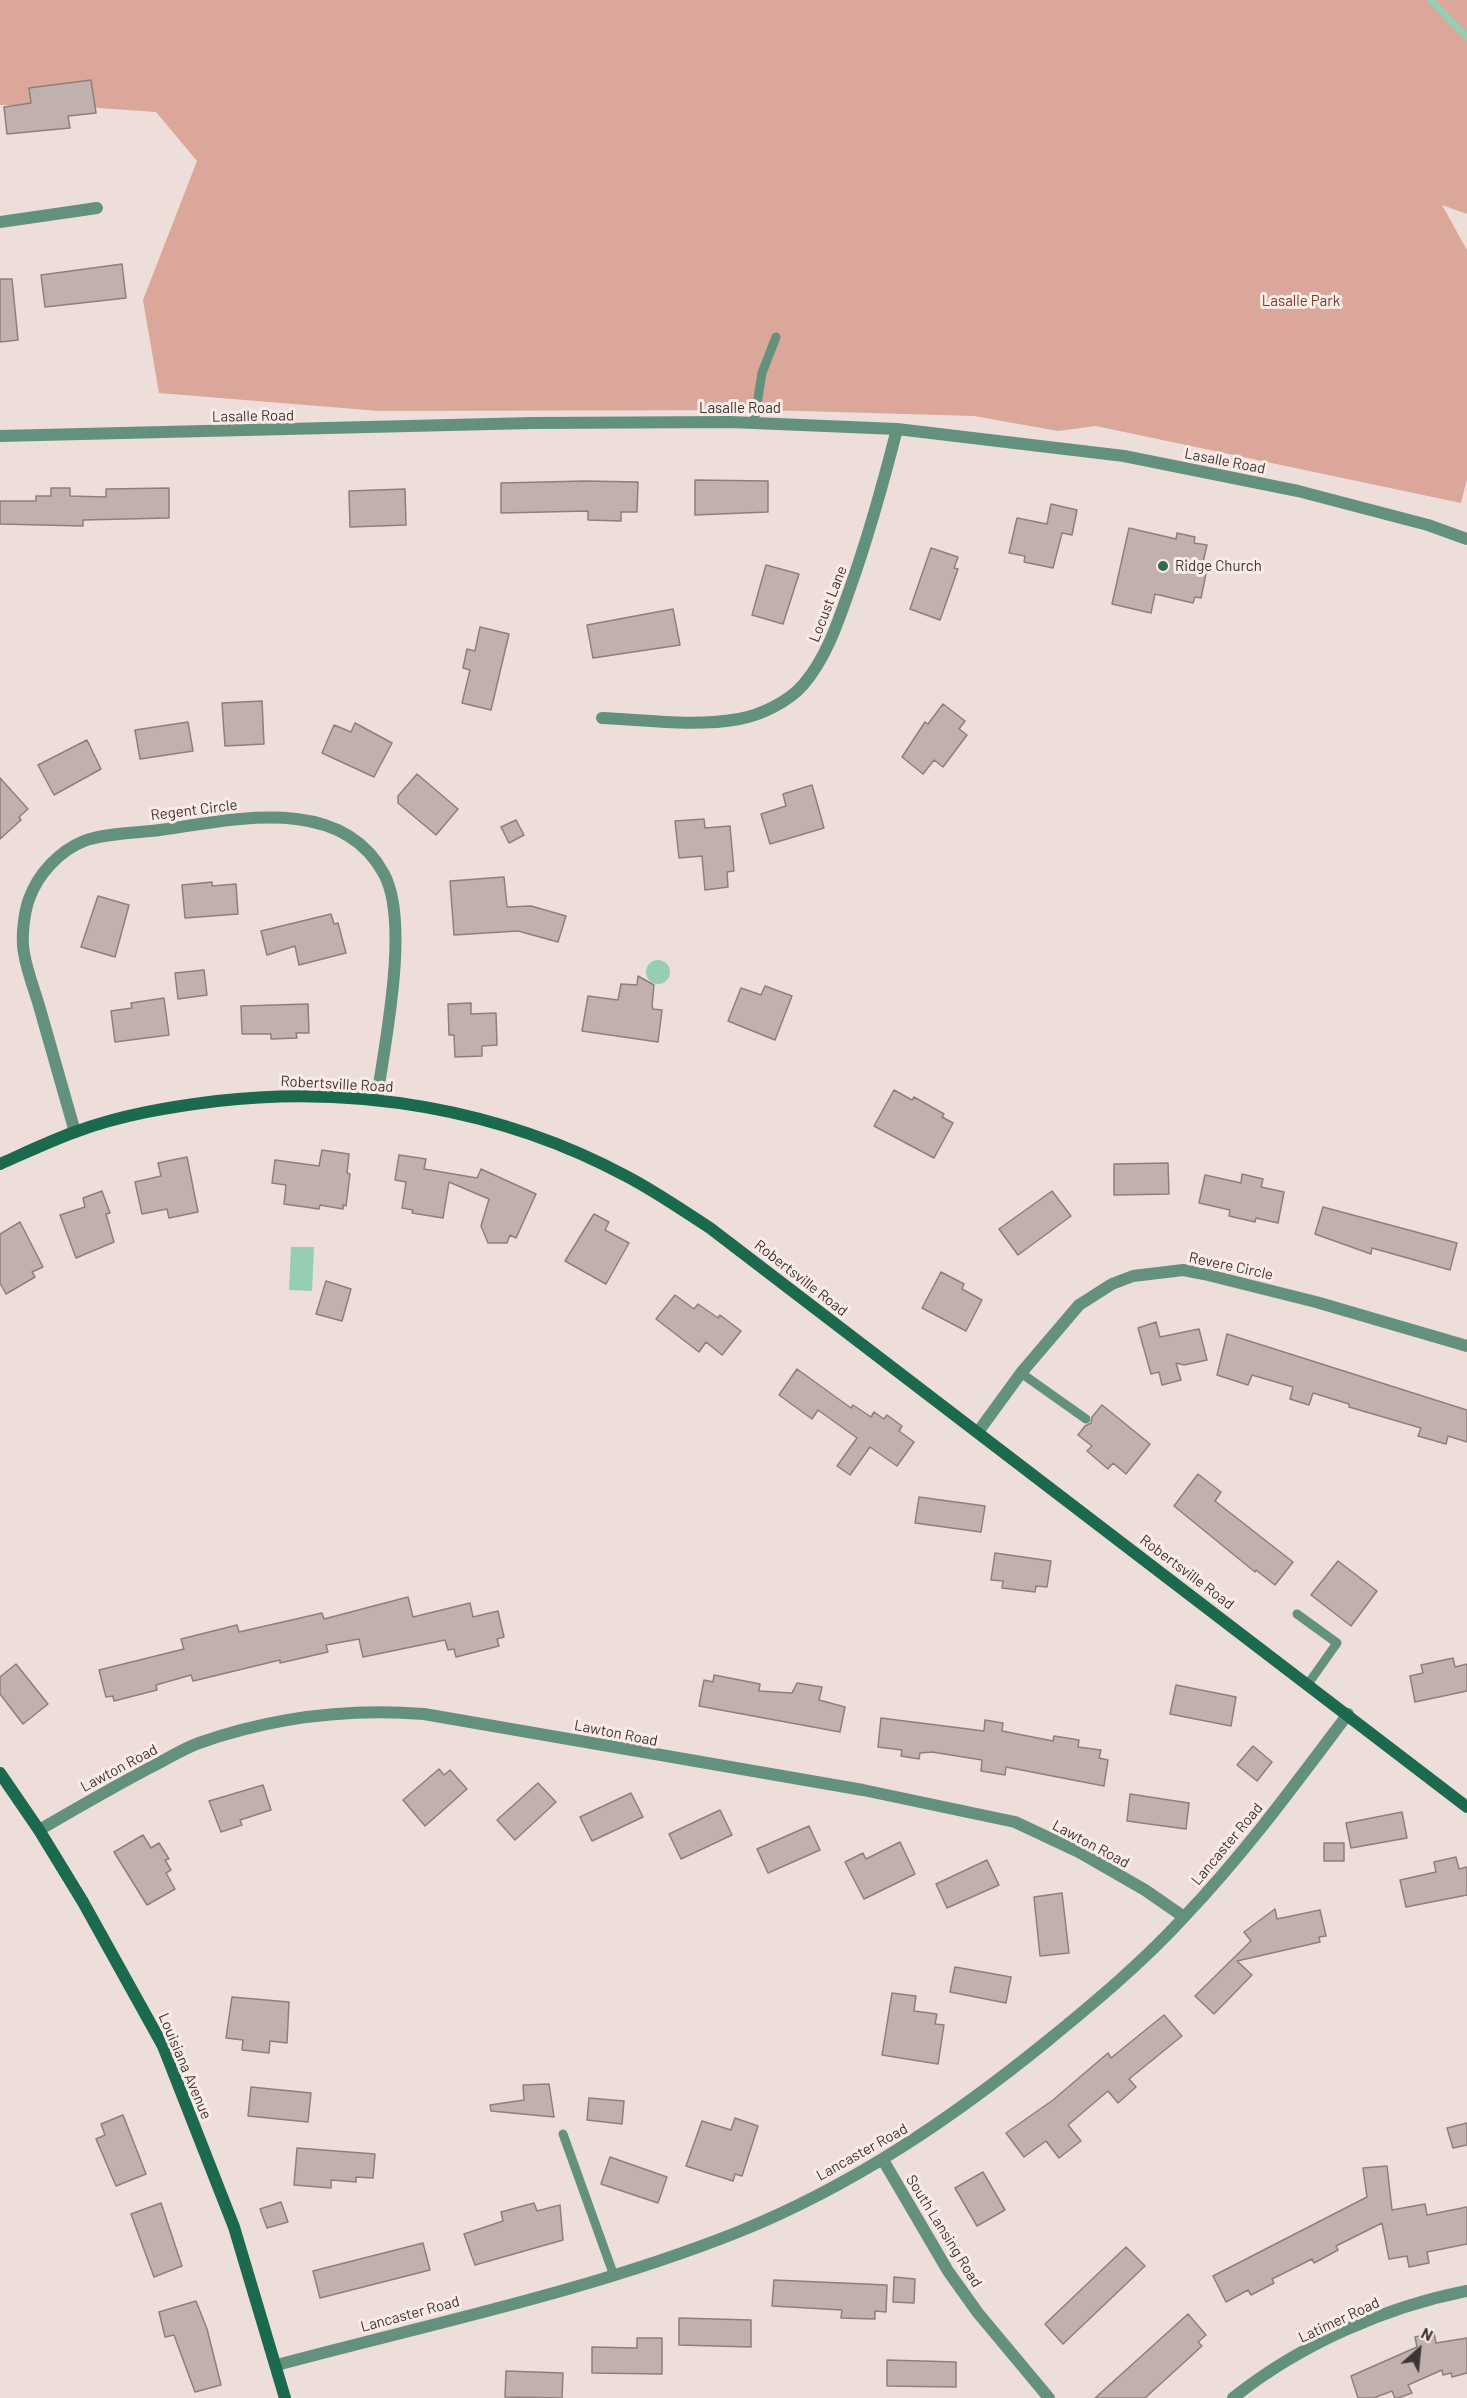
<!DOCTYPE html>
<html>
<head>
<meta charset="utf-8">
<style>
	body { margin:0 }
	#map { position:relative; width:1467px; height:2398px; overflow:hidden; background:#eddeda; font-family:Barlow,sans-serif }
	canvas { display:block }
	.north { position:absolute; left:1389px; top:2320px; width:60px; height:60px; -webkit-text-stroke:4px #fbebe7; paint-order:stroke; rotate:27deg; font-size:16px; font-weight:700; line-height:24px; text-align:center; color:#3c3634 }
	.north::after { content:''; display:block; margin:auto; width:21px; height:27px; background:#3c3634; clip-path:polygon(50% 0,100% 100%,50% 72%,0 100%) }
</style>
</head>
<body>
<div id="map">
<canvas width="1467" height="2398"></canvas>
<div class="north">N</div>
</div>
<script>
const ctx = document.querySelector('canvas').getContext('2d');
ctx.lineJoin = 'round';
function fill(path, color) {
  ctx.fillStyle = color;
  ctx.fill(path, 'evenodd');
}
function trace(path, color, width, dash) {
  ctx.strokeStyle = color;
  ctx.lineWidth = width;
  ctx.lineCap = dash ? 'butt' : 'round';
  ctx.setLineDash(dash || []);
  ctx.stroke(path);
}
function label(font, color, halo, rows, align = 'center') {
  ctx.font = font + ' Barlow,sans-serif';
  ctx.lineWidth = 6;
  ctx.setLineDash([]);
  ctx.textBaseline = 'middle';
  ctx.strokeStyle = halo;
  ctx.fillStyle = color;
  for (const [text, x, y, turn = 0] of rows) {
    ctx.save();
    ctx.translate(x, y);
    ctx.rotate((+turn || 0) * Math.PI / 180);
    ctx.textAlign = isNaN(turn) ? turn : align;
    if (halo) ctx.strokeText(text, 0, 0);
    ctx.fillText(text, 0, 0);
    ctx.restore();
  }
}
fill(new Path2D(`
	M0,0H1467V214L1442,205L1467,250V479L1461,503L1096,426L1058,431L974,416L765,410L379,411L159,393L143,300L197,161L156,112L70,106L0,105Z`), '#dba79b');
fill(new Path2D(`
	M646 972a12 12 0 1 1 24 0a12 12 0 1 1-24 0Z
	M291,1247H314L312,1291L289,1290Z`), '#96ceb5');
trace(new Path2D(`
	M1431,0L1467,37`), '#96ceb5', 7);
const building = new Path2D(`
	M91,80L96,113L68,116L70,128L7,134L4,107L31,103L29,88Z
	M122,264L126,298L45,307L41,275Z
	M0,279H12L18,340L0,342Z
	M695,480L768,481V512L695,515Z
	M585,481L638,482L637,512H621V521L588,520V511L501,513V483Z
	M51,488H70V496L106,497V489L169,488V518L83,520V526L0,524V501H36V496H51Z
	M405,489L406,525L350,527L349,491Z
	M1051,504L1077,510L1072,535L1062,533L1053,568L1024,562L1025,556L1009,553L1017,518L1047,524Z
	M1129,528L1176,539L1177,533L1195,537L1194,543L1207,545L1203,562L1208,564L1201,598L1195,597L1193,603L1155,594L1151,613L1112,604Z
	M931,548L958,557L954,568L958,569L940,620L910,609Z
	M766,565L799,574L783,624L752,615Z
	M673,609L680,645L593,658L587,625Z
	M480,627L509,634L491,710L462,703L470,670L463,668L467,649L475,651Z
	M262,701L264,744L225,746L222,703Z
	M943,704L965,721L959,729L967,735L943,767L934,760L923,774L902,757L925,722L928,724Z
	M188,722L193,751L140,759L135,730Z
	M355,723L392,743L374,777L322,753L334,725L351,732Z
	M87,740L101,769L54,795L38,765Z
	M417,774L458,809L436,835L398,803V796Z
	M0,778L28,809L19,817L21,820L0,839Z
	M812,785L824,828L770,844L761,814L786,806L783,794Z
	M704,819L705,828L730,826L734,871L727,872L728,887L705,890L702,856L679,858L675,821Z
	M516,820L524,835L509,843L501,827Z
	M504,877L507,907L531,906L566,916L558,942L518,931L454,935L450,881Z
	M212,882V886L236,884L238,914L185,918L182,885Z
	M98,896L129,905L115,957L81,947Z
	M331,914L334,924L338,923L346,953L299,965L295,946L267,955L261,931Z
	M204,970L207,995L178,999L175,973Z
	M638,976L654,985L652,1005L653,1009L662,1010L658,1042L582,1031L588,996L618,1000L621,984L637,985Z
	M765,986L792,996L775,1040L728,1021L741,988L761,995Z
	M164,998L169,1035L115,1042L111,1011L132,1008L131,1003Z
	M471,1003V1014L496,1013L497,1045L482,1046V1056L455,1057L454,1035H449L448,1004Z
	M308,1004L309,1033H296L297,1038L271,1039V1034H242L241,1006Z
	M894,1090L912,1100L914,1097L944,1114L942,1117L953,1123L934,1158L874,1126Z
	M322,1150L349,1154L347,1173L350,1174L346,1206L343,1205V1209L320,1205L319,1209L284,1204L286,1185L272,1183L275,1160L319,1166Z
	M399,1155L426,1159L424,1169L477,1178L481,1169L536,1194L516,1238L510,1235L507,1243H488L481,1226L489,1199L449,1182L443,1218L412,1213L413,1210L402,1208L406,1182L395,1180Z
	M187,1157L198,1212L169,1218L167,1209L142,1214L135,1182L161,1176L158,1163Z
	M1168,1163L1169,1194L1114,1195V1164Z
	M1242,1174L1263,1179L1261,1187L1284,1192L1278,1223L1256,1218L1255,1222L1229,1216L1230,1210L1199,1203L1205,1175L1241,1183Z
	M102,1191L110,1213L106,1214L114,1242L76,1258L60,1215L85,1207L83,1198Z
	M1052,1191L1071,1216L1018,1255L999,1229Z
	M1323,1207L1457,1243L1450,1270L1372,1248L1371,1254L1315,1234Z
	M594,1214L609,1222L605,1230L629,1243L606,1284L565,1261Z
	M20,1222L43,1267L32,1272L35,1277L6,1294L0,1283V1234Z
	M941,1272L964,1284L962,1289L982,1300L966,1331L922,1308Z
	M326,1281L351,1289L342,1321L316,1314Z
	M675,1295L694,1309L698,1304L718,1318L720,1315L741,1331L722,1355L706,1342L699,1352L656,1319Z
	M1156,1322L1160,1337L1199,1329L1207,1360L1184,1365L1176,1363L1181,1380L1162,1385L1159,1372L1151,1374L1138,1328Z
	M1227,1334L1467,1410V1442L1448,1436L1446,1444L1418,1436L1421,1428L1349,1407V1404L1313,1393L1309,1405L1290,1399L1293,1387L1252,1375L1248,1385L1217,1375Z
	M797,1369L851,1408L853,1405L871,1417L874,1412L884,1419L887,1415L902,1426L899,1431L914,1442L897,1466L870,1447L850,1475L837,1466L857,1438L818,1410L812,1419L779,1395Z
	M1102,1405L1150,1444L1126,1474L1113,1463L1108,1469L1087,1451L1092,1446L1078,1435L1085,1426L1091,1423L1092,1417Z
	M1198,1474L1221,1492L1215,1501L1293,1562L1275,1585L1256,1570L1255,1572L1174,1506Z
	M919,1497L985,1506L981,1532L915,1523Z
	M995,1553L1051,1561L1047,1587L1036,1586L1035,1592L1002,1588L1003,1581L991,1580Z
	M1338,1561L1377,1591L1351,1626L1311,1595Z
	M408,1597L413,1617L470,1603L473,1617L498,1611L504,1637L497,1639L499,1646L456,1657L454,1649L448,1650L445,1640L363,1657L359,1639L326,1645L328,1652L280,1663V1660L193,1681L191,1675L156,1685L157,1690L114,1701L113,1696L106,1697L99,1670L184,1649L181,1639L237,1625L239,1632L322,1613L324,1619Z
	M1453,1658L1455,1667L1467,1664V1691L1415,1702L1410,1676L1423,1673L1421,1665Z
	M16,1664L48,1704L23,1724L0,1694V1677Z
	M714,1675L760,1684L759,1691L792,1693L797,1683L822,1687L819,1700L845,1707L840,1732L699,1706L704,1680L713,1682Z
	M1176,1685L1236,1697L1231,1726L1170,1714Z
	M881,1718L984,1731L985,1720L1003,1723L1002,1731L1053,1741L1054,1736L1079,1740L1078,1747L1101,1750L1099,1758L1108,1760L1104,1786L1006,1767L1005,1775L981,1771L982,1760L932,1752L920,1753L919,1759L901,1756L902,1750L878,1747Z
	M1253,1746L1272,1762L1257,1781L1237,1765Z
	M439,1769L444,1775L450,1770L467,1789L425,1826L403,1800Z
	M538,1783L556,1802L515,1840L497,1820Z
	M263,1785L271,1810L240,1820L242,1825L221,1832L209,1801Z
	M631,1793L643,1817L592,1841L580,1817Z
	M1130,1794L1189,1803L1186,1829L1127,1821Z
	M720,1810L732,1835L681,1859L669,1834Z
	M1402,1812L1407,1838L1351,1848L1346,1823Z
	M809,1826L820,1850L768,1873L757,1849Z
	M143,1835L151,1848L159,1843L169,1859L165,1860L171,1870L166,1873L175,1889L147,1905L114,1852Z
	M900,1842L915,1874L864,1899L845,1862L863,1853L866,1859Z
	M1324,1843H1344V1861H1324Z
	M1456,1857L1459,1869L1467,1867V1895L1406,1907L1400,1880L1436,1872L1434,1862Z
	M987,1860L999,1885L947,1908L936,1884Z
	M1062,1893L1069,1953L1040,1956L1034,1897Z
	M1275,1909L1277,1919L1320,1910L1326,1936L1319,1937L1320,1942L1237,1961L1252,1975L1214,2014L1195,1996L1251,1941L1244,1932Z
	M955,1967L1011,1977L1006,2003L950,1992Z
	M892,1993L916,1996L914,2011L937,2014L935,2024L944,2025L938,2064L882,2055Z
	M232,1997L289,2002L287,2043L270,2041L269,2053L242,2050L243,2040L226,2038Z
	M1164,2015L1182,2036L1129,2079L1136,2087L1118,2103L1108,2091L1068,2125L1081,2141L1059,2158L1046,2141L1024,2157L1006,2133L1053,2100L1108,2053L1111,2058Z
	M549,2084L554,2117L491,2111L490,2105L524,2100L523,2085Z
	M251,2087L311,2093L308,2122L248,2116Z
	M589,2098L624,2101L622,2124L587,2120Z
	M123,2115L146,2174L116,2186L96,2139L105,2135L101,2124Z
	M735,2118L758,2126L742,2176L735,2174L733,2181L686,2166L702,2121L731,2130Z
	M1467,2123V2145L1453,2148L1447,2128Z
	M297,2148L375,2154L373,2178L356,2177V2182L331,2180V2188L294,2185Z
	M610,2157L667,2177L658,2203L601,2184Z
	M1387,2166L1392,2210L1425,2204L1427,2215L1467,2207V2244L1427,2252L1429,2263L1409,2267L1407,2256L1389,2259L1382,2223L1336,2246L1338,2250L1314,2263L1312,2259L1272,2279L1274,2283L1251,2295L1248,2290L1226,2302L1213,2276L1367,2197L1363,2168Z
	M983,2172L1005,2210L977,2226L955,2188Z
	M281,2202L288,2222L267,2228L260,2209Z
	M161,2203L182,2266L154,2277L131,2214Z
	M534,2203L537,2211L560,2205L563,2240L475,2265L464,2234L503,2221L501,2212Z
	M423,2243L430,2270L320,2298L313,2271Z
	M1126,2247L1145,2266L1063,2344L1045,2324Z
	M894,2277L915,2279L914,2303L893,2302Z
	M774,2280L887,2285L886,2312L875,2311V2319L841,2318L842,2310L772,2306Z
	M196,2301L207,2329L221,2385L195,2392L174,2335L165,2337L159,2312Z
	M1188,2314L1206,2335L1198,2342L1202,2346L1145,2398H1095Z
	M679,2318L751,2320V2347L679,2345Z
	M1434,2333L1436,2343L1467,2338V2373L1452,2377L1451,2373L1443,2375L1442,2370L1408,2385L1412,2393L1398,2398H1395L1392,2391L1374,2398H1358L1351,2376L1417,2347L1415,2337Z
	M637,2338H662V2374L592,2373V2347L637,2348Z
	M887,2360L956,2362V2387L887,2386Z
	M506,2371L563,2373L562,2398L505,2397Z`);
fill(building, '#c0b1ae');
trace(building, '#8d7f7b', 1.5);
trace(new Path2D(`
	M754,423L762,373L776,337
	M1021,1373L1086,1419
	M1297,1614L1337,1643L1308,1684
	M563,2134L613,2273`), '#64917e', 9);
trace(new Path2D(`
	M0,222L97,208
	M0,436L532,423L730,422L897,429L1124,456L1298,491L1428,525L1467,539
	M602,718C646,720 695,727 739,719C761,715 788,702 803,685C826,658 837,625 849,591C868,538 883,484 897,429
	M75,1132C63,1091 52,1050 40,1009C35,991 27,972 24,953C21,938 24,913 29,899C38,874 59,851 84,841C103,833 138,833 160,830C233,820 341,793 384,874C410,922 385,1042 377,1098
	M978,1432L1021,1373L1079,1305L1112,1284L1133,1276L1183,1270L1204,1274L1316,1302L1467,1346
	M39,1830C79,1807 118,1784 159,1763C172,1756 185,1748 199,1743C273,1717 346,1708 424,1714L863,1790L1015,1822L1079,1852L1145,1890L1184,1917
	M883,2160L948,2271L978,2313L1049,2398
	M277,2365C430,2324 590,2291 738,2232C852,2186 951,2119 1046,2042C1094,2003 1143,1962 1185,1916C1245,1853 1296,1783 1348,1714
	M1233,2398C1299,2345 1385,2307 1467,2291`), '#64917e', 12);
trace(new Path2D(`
	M0,1164C25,1153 50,1141 75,1132C120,1115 169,1107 217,1101C356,1085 501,1109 626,1176C655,1191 682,1210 710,1228L1467,1807
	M0,1773L39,1830L83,1902L163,2046L234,2227L285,2398`), '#1b6a50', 12);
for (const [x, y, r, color] of [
	[1163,566,6,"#306a54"]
]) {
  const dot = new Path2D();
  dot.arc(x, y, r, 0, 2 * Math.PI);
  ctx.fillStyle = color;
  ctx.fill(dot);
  trace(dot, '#fbebe7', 2);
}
label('15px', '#7e3b2c', '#fbebe7', [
	["Lasalle Park",1301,301]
]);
label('15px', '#3c3634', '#fbebe7', [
	["Lasalle Road",740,408],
	["Lasalle Road",253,416,-1],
	["Lasalle Road",1225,461,11],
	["Locust Lane",828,604,-69],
	["Regent Circle",194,810,-7],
	["Robertsville Road",337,1084,3],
	["Revere Circle",1231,1266,12],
	["Robertsville Road",801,1278,38],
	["Robertsville Road",1187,1572,37],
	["Lawton Road",616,1733,11],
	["Lawton Road",119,1768,-28],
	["Lawton Road",1091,1844,28],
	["Lancaster Road",1227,1844,-50],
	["Louisiana Avenue",185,2066,67],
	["Lancaster Road",862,2152,-29],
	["South Lansing Road",944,2231,58],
	["Lancaster Road",410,2314,-15],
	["Latimer Road",1339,2320,-25]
]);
label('15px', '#3c3634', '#fbebe7', [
	["Ridge Church",1175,566]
], 'left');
</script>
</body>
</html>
